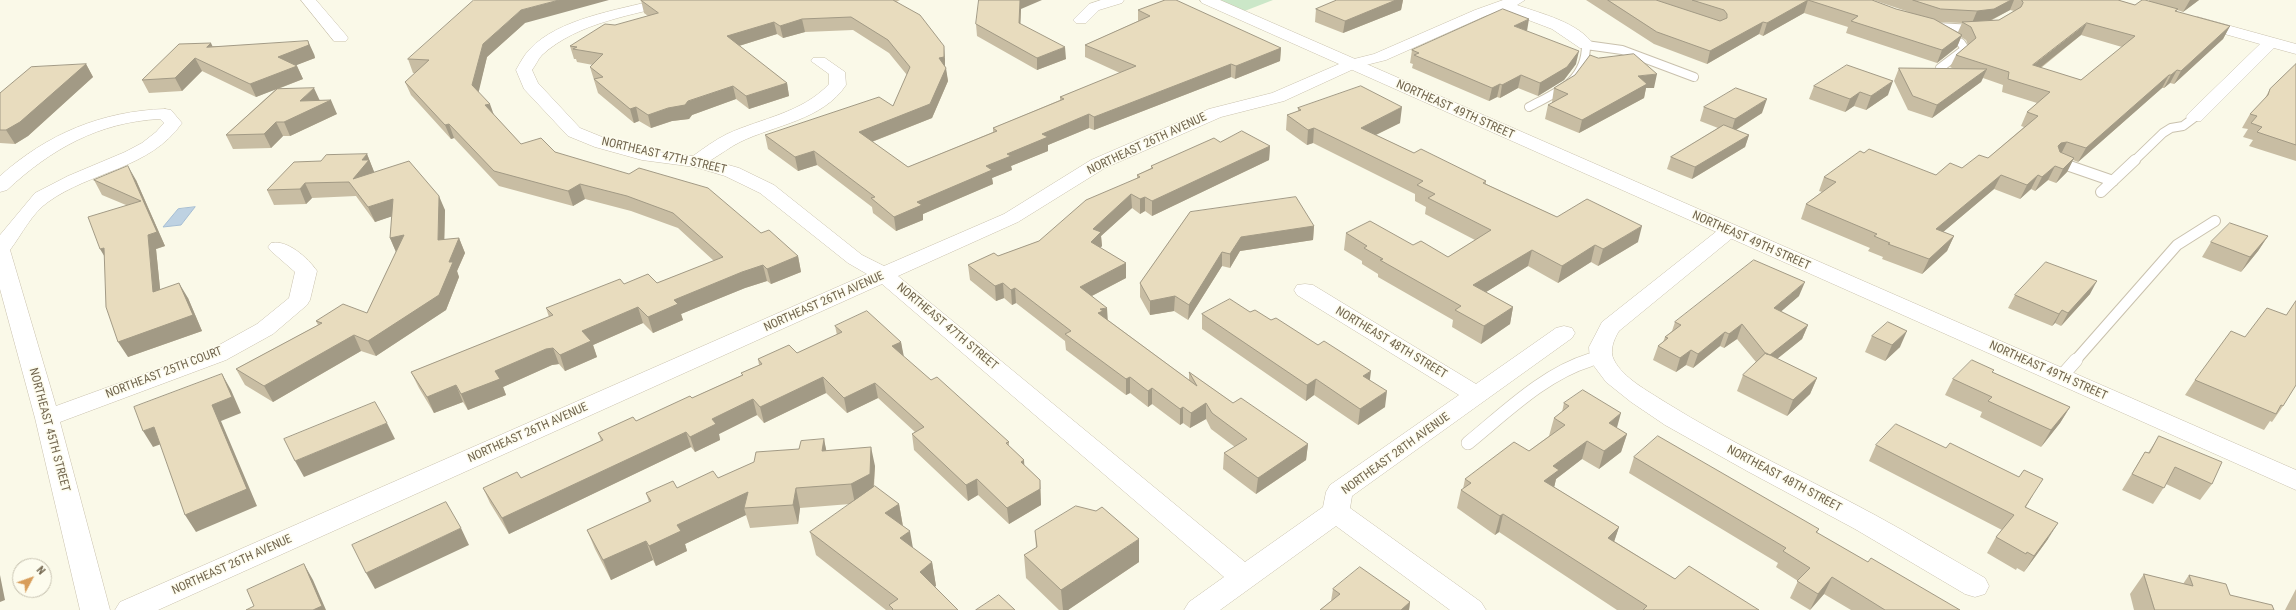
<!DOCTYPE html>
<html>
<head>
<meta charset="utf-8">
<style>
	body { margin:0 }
	#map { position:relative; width:2296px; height:610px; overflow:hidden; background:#faf9e8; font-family:"Roboto Condensed",sans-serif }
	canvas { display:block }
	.north { position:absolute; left:12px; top:558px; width:40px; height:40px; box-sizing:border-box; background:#fdfcee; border:1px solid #c5c0ae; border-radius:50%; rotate:49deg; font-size:11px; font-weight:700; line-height:16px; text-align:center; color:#72664f }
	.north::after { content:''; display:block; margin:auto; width:14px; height:18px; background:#d89d5a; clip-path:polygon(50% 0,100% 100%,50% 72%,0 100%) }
</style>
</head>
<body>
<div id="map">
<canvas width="2296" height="610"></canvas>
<div class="north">N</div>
</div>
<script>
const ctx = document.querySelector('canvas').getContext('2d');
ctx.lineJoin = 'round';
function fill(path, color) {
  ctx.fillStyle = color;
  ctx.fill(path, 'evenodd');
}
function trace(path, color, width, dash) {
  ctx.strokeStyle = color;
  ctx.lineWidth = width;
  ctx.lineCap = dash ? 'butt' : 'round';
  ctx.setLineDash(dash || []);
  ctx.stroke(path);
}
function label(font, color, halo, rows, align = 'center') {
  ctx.font = font + ' "Roboto Condensed",sans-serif';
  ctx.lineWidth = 3;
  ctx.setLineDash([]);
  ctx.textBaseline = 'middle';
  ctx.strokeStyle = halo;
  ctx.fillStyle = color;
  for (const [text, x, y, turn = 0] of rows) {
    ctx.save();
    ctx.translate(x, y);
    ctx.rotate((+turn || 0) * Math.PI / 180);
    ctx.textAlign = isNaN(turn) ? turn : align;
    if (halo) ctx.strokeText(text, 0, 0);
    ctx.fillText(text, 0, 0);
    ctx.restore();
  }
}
fill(new Path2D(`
	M1215,0H1273L1242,12Z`), '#cbe7c8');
const water = new Path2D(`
	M195,207L181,225L163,227L178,209Z`);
fill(water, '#bed2e2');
trace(water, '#a6bed3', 1);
const serviceFar2 = new Path2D(`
	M1936,27L1974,29
	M1940,68L1965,49L1961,43L1947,35
	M1529,107C1557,92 1586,82 1586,45L1622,50L1694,77
	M2134,161L2163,133L2171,128L2183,126L2195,117`);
const serviceFar1 = new Path2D(`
	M2058,162L2113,181
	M2101,192L2135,160
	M1586,361L1602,356
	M2075,361L2177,245L2215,221`);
const service = new Path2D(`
	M2061,377L2076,360
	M1468,443C1505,413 1544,374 1590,360`);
const minor = new Path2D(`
	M301,0H316L346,35L348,38L346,41H334Z
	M656,0H680L678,3C634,15 578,22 542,55C538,59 536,65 532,70L538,83L580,128L607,139L650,151L693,156C704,148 715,140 727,134C762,118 802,113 829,84V74L811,61L813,58H825L845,72L846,85C823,120 775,125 740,142C730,147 721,154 711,160L739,168L774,185L862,255L884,266L1004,214L1091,160L1209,109L1272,93L1346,61L1374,54L1475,10L1503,0H1525L1517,5C1542,14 1578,22 1594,45L1592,48H1580L1552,29L1502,10L1485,16L1386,60L1358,67L1284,101L1221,117L1105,168L1018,222L898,276L1245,562L1323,507L1326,492L1330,485L1459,395L1297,295L1294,290L1297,285L1305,284L1313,285L1476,384L1556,328L1564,326L1572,328L1575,333L1572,338L1352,496L1350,508L1481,602L1486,610H1450L1336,526L1220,610H1184L1189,602L1224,577L882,284L158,610H115L120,602L867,274L848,263L760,193L725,176L695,167L642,160L595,147L568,136L524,89L516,70C520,63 524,55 530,49C558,19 617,10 656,0Z
	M1101,0H1124L1122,3L1099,10L1086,23H1076L1073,20L1089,4Z
	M2198,17L2296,44V54L2274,48L2201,121H2189L2186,117L2189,113L2260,44L2193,25L2190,22L2193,19Z
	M165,109L171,110L182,123C150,169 91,171 48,202C32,213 22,234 10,250L56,406L210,350L257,324L289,298L295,272L271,251L268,247L271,243C287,239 308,258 317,271L310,300L307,305L273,334L226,360L60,422L110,610H80L35,418L0,289V235L35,193L68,176L125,152L142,143L156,132L164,123L160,119C99,122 51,149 7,190L0,192V176C47,134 102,111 165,109Z
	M1729,225L1736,227L1739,231L1736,235L1619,331C1614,339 1609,351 1614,360C1623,378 1648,391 1665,402C1732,444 1805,477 1875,515C1912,535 1948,557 1985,578L1989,586L1985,594L1975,597L1965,594L1855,529L1747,471L1665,425L1631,402L1606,382L1594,366L1590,361L1589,347L1602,322L1722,227Z`);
const tertiary = new Path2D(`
	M1200,0H1220L2296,470V490L1202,3Z`);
trace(serviceFar2, '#c9c1ad', 10);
trace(serviceFar1, '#c9c1ad', 12);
trace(service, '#c9c1ad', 14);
trace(minor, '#c9c1ad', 1);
trace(tertiary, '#c9c1ad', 1);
trace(serviceFar2, '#fff', 8);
trace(serviceFar1, '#fff', 10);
trace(service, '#fff', 13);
fill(minor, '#fff');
fill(tertiary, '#fff');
fill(new Path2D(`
	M641,0H900L896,2L945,59V66L948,81L932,118L872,142L908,167L993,132V128L1060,100V97L1120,73L1085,57V45L1138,21V10L1281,48L1280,61L1235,79L1231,77L1094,130L1089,128L1048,145V151L1011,166L1012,170L992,178L993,184L923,214V220L896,231L873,213L872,207L817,165L798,171L768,149L765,135L893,106L907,75L889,53L853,30L805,32L783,38L777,34L739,46L787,83L789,96L749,109L736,99L692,115L689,119L672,121L651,128L639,121L634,123L598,93L590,67L593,65L577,62L576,59H574L570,46L648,16L644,13Z
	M1337,0H1403L1401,10L1343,33L1315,22L1316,9Z
	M1586,0H1872L1896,9L1909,12L1873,0H2118L2135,5L2149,1V0H2199L2183,12L2177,10V12L2230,26L2223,39L2174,84L2170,83L2164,88H2162L2078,162L2073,160L2067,172L2056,183L2048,180L2035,191L2031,189L2020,199L1994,189L1943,232L1954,236L1947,251L1922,274L1882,259L1883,257L1868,251L1870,248L1801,219L1806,204L1822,192L1819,191L1824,177L1936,175L1962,168L1988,158L2024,127L2021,126L2027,112L2037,103L2002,92L2003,85L1983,78L1981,82L1932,118L1908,110L1894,81L1899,68L1954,69L1950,67L1956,55L1968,45L1966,40L1961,37L1957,47L1937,63L1846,33L1848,27L1804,13L1763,36L1759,34L1707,64L1654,44ZM2010,10L2014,11L1999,20H1992ZM1939,22L1962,23L1958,32ZM2081,35L2122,47L2081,80L2041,68Z
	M1021,9L1020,24L1066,59L1037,70L977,36L976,24Z
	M525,23L487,57L478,92L495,116L521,144L555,152L761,233L798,256L801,272L771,284L767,281L745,288L681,314L683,320L653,333L643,323L593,345L597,357L565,371L559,364L552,365L503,387L506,395L468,410L463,402L434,413L419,388L411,372L549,317L546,308L624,284L657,283L714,261L678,228L631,211L585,199L573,206L499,186L454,138L451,139L411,95L405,82L415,73H413L408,59Z
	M1527,31L1576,64L1564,80L1538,96L1518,88L1500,98L1497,97L1489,101L1412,68L1413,64L1410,63L1412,50Z
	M213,46L314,54L315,58L296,65L297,66L303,79L278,89L320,100L337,114L290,136H283L271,148L233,149L226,135L276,89L256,97L202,71L182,91L149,93L142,80Z
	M86,64L93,77L28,136L15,144L0,143V93Z
	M2296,64V161L2249,146L2253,140L2243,137L2248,129L2242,128L2250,114L2264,100L2270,89Z
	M1814,86L1888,95L1866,110L1854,106L1845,112L1809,99Z
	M1554,88H1654H1646L1644,98L1579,133L1545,119L1548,105L1553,102H1552Z
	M1704,107L1762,113L1736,130L1749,135L1745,147L1692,179L1667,169L1671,157L1718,128L1700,121Z
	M1298,108L1400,123L1376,135L1414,153L1486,181V184L1557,217L1638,242L1598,266L1591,262L1558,283L1528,266L1486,292L1513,307L1510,324L1481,344L1452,327L1453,320L1378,277V274L1362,264V261L1344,250L1346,233L1413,245L1448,257L1475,240L1425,214L1426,207L1415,201V194L1313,143L1307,145L1286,130L1287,115L1298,111Z
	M1220,142L1270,146L1269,160L1152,216L1145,211L1140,214L1132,208L1101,236L1102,246L1100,248L1126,263V278L1092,296L1108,320L1189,380V372L1233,403L1308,444L1306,460L1256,494L1223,469L1224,453L1235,447L1211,429L1206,419L1190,428L1183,423L1180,425L1152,404L1148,407L1130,393L1126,395L1066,350L1065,341L1016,303L1012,305L1004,298L996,301L970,280L968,265L998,256L1039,241L1137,178V175L1151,168V166Z
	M367,154L374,172L445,210L444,240L459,238L465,253L457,271L459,277L446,310L376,356L361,351L273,402L245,385L236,369L318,325L316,321L367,313L396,252L390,238L392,216L375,222L356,196L312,198L306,204L274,205L267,190L321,161Z
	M94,180H136L165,246L156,249L160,289L188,298L202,331L128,357L126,205L102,195Z
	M1190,212L1314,226L1313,240L1240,251L1230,268L1222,266L1188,320L1174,311L1150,315L1140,297V283Z
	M2268,236L2258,251L2241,272L2202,257L2211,242Z
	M2090,294L2061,326L2055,323L2052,326L2008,308L2015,295Z
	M1799,296L1781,311L1808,325L1802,339L1777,359L1817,378L1810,394L1787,416L1737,391L1743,375L1756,362L1737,339L1724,348L1720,346L1693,368L1686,365L1676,372L1653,360L1658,346L1663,342L1665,337L1672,331L1675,322Z
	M1250,312L1271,320L1370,380L1385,407L1358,425L1314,395L1306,401L1202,329V314Z
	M2286,315L2283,406L2272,422L2270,421L2264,430L2185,395L2195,380L2245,337Z
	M835,326L901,342L903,357L931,380L1009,442V446L1024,460V465L1040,480L1041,505L1009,524L978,495L968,501L914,450L912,434L915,432L878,398L847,413L826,393L764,423L757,415L719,434L720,440L695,452L691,447L509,534L490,503L483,488L521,478L601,441L598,433L636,421L692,398L742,375L741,373L759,365L758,359L797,353L837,335Z
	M1872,336L1900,347L1885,361L1865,352Z
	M1994,370L1992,372L2070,407L2060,423L2041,447L1980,417L1982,412L1945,395L1953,379Z
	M1564,403L1617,428L1627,434L1621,452L1599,469L1582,459L1556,479L1554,487L1619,527L1614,541L1675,579L1759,610H1617L1499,532L1495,535L1457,508L1461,490L1463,489L1465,479L1529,451L1549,436L1554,418L1562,412Z
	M2159,436L2212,484L2200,500L2166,484L2153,504L2122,490L2145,452L2148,453Z
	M824,439L826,451L875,466L874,487L899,504L903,526L913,548L932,562L936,586L934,587L958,610H886L816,555L810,532L850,504L800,508L798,524L750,528L746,515L685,544L687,551L656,566L653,560L611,580L595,549L587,530L649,502L646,493L677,488L718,478L799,449Z
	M1876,445L2033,495L2026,507L2048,539L2024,572L2017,568L2016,570L1987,553L1996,537L2002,530L1869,461Z
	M1634,457L1819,529L1817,533L1868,562L1960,610H1851L1824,594L1810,610L1790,598L1798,581L1776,567L1778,563L1629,473Z
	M1035,531L1139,562L1068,610H1059L1026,578L1024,555L1036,548Z
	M2144,574L2183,584L2189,575L2230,595L2274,610H2134L2130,594Z
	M1333,589L1410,602L1409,610H1320L1331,601Z
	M2296,589V610H2285Z`), '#c8bda3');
fill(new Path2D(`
	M559,0H609L525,23L487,57L477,99L472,85L483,44L521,10Z
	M1020,0H1042L1021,9L1020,35L1019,23Z
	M1396,0H1403L1401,10L1343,33L1345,21Z
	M1808,0L1804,13L1763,36L1767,23Z
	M2011,0H2014L2010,10L1989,21L1972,23L1977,11Z
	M2190,0H2199L2183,12Z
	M802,19L805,32L783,38L780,26Z
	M1529,19L1527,31L1514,26Z
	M774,22L777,34L729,49L727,36Z
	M1763,22L1759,34L1707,64L1710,51Z
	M2087,23L2081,35L2027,78L2033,65Z
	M2230,26L2223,39L2174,84L2181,71Z
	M1962,35L1957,47L1937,63L1942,50Z
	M308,41L314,54L315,58L284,70L278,57Z
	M211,43L217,56L207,47Z
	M944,46L945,59V70L939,58Z
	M1065,47L1066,59L1037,70V58Z
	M1281,48L1280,61L1235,79L1236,66Z
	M1579,51L1576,64L1564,80L1538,96L1540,83Z
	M195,58L202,71L182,91L175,78Z
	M86,64L93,77L28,136L15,144L6,130Z
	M1231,64V77L1094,130V117Z
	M297,66L303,79L256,97L250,84Z
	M946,68L948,81L932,118L861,146L859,132Z
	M1987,69L1981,82L1932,118L1937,105Z
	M2177,70L2170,83L2164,88L2171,75Z
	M1657,74L1654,88H1646L1644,98L1579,133L1582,120L1638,76Z
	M1521,75L1518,88L1500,98L1502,85Z
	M2169,75L2162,88L2078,162L2086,148Z
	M1893,81L1888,95L1866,110L1871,96Z
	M787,83L789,96L749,109L746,96Z
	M1500,84L1497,97L1489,101L1492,88Z
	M733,86L736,99L692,115L689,119L672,121L651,128L648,115Z
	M314,88L320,101L331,100L337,114L290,136L284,122L300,101Z
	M1860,92L1854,106L1845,112L1850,99Z
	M1767,99L1762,113L1731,133L1735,119Z
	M490,104L495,118L485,105Z
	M636,107L639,121L634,123L630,109Z
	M1402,107L1400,123L1359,143L1361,128Z
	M1089,114V128L1048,145V151L1011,166L1012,170L992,178L993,184L923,214V220L896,231L894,217L917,202L986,166L1042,134Z
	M276,122L283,136L271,148L264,134Z
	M449,124L454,138L451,139L445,125Z
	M1314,128L1313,143L1307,145L1308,130Z
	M1749,135L1745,147L1692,179L1695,167Z
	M2067,142L2060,156L2058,146L2061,143Z
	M1270,146L1269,160L1152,216V201Z
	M814,151L817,165L798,171L795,157Z
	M367,154L375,174L353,179L362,160Z
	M2074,158L2067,172L2056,183L2063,169Z
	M128,166L136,180L165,246L156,249L162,307L153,292L148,235L157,232Z
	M2055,166L2048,180L2035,191L2042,177Z
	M2001,175L1994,189L1929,244L1936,229Z
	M2038,175L2031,189L2020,199L2027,185Z
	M305,183L312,198L306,204L300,189Z
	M580,184L585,199L573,206L568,191Z
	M1131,194L1132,208L1101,236L1102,246L1091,257V242L1093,229Z
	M439,196L445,210L444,255L438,240Z
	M1145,197V211L1140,214V199Z
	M393,199L399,214L375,222L368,207Z
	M1314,226L1313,240L1240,251L1230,268V254L1241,237Z
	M1642,226L1638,242L1598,266L1603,249Z
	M404,235L396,252L390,238Z
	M1954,236L1947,251L1922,274L1929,259Z
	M2268,236L2258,251L2241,272L2250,257Z
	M459,238L465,253L457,271L459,277L446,310L376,356L368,341L449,262Z
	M1595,245L1591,262L1558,283L1562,266Z
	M104,248L109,264L100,249Z
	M1532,250L1528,266L1470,302L1473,285Z
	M1222,252V266L1188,320L1189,305Z
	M798,256L801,272L771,284L767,269Z
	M1126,263V278L1080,302V287Z
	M763,265L767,281L745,288L681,314L683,320L653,333L648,317L674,300L742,272Z
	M2097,281L2090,294L2061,326L2068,313Z
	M1805,282L1799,296L1769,322L1774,308Z
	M179,283L188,298L202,331L128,357L118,342Z
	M1003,283L1004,298L996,301L995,286Z
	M1015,288L1016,303L1012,305L1011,290Z
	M1175,296L1174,311L1150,315V301Z
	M638,307L643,323L593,345L597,357L565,371L560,355L582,331Z
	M1513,307L1510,324L1481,344L1484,326Z
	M1107,308L1108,323L1098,313L1100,309Z
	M2062,310L2055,323L2052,326L2059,314Z
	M1742,324L1737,339L1724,348L1729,334Z
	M1808,325L1802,339L1763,370L1768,356Z
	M1907,331L1900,347L1885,361L1892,345Z
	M1725,332L1720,346L1693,368L1698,354Z
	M354,335L361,351L273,402L264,386Z
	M901,342L904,357L892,346Z
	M553,348L559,364L552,365L503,387L506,395L468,410L461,394L495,371L546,349Z
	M1691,350L1686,365L1676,372L1680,358Z
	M1371,371L1369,387L1363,376Z
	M222,374L231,390L241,413L221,421L257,506L196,532L185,515L212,405Z
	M823,377L826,393L764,423L760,407Z
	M1130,377V393L1126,395V379Z
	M1817,378L1810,394L1787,416L1793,400Z
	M1316,379L1314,395L1306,401L1307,385Z
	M875,383L878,398L847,413L844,398Z
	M456,385L463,402L434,413L427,397Z
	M1152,388V404L1148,407V391Z
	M1387,391L1385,407L1358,425L1360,409Z
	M753,399L757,415L719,434L720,440L695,452L690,437L712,419Z
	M1206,403V419L1190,428L1191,413Z
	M1183,407V423L1180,425V409Z
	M2070,407L2060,423L2041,447L2051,430Z
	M1621,413L1616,431L1609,423Z
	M387,423L395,439L304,477L295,461Z
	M154,427L164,443L153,447L143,431Z
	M686,432L691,447L509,534L502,518Z
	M1627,434L1621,452L1599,469L1604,451Z
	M824,439L828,459L822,451Z
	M1587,441L1582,459L1556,479L1554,488L1544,481L1553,466Z
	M1308,444L1306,460L1256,494L1258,478Z
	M871,447L875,466L873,494L855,504L851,484Z
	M1024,460L1025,476L1021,462Z
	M977,479L978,495L968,501L966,485Z
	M1040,480L1041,505L1009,524L1007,508Z
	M796,488L800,508L798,524L793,505Z
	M748,492L744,508L746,515L685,544L687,551L656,566L649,546L677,525Z
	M899,504L903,527L885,513Z
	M1503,514L1499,532L1495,535L1500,516Z
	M2058,523L2048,539L2024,572L2034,556Z
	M1619,527L1613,545L1608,538Z
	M461,528L469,545L375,589L366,573Z
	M910,531L914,554L900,538Z
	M1139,539V562L1068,610H1063L1061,590Z
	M646,541L653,560L611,580L603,560Z
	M932,562L936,586L923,596L920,572Z
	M304,564L313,580L326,610H313Z
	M0,575L5,600L0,602Z
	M1832,577L1824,594L1810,610L1818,594Z
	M1410,602L1409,610H1401Z`), '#a29a85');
const building = new Path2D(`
	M474,0H559L521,10L483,44L472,85L490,104L485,105L521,144L541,138L555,152L629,174L639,168L708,188L761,233L769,230L798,256L767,269L763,265L742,272L674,300L678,304L648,317L638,307L582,331L591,341L560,355L553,348L546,349L495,371L500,379L461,394L456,385L427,397L411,372L553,315L546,308L620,279L624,284L648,274L657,283L723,257L673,213L627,196L580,184L568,191L494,171L449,124L445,125L405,82L429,60L408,59Z
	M641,0H893L920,15L944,46V57L939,58L946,68L930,104L859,132L908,167L997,131L993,128L1064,99L1060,97L1136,66L1085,45L1150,16L1138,10L1165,0H1176L1281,48L1236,66L1231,64L1094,117L1089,114L1042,134L1048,137L1007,154L1011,156L986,166L992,170L917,202L922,205L894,217L871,198L875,197L814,151L795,157L765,135L879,97L893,106L910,67L888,40L851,17L802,19L780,26L774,22L727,36L787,83L746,96L733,86L688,101L685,105L668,108L648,115L636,107L630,109L594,79L603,77L590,67L603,54L573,49L577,47L570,46L605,24L615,25L658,13Z
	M979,0H1020L1019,23L1065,47L1037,58L976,24Z
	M1337,0H1396L1345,21L1316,9Z
	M1608,0H1656L1720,21L1727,18V14L1724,10L1692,0H1872L1896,9L1934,19L1962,35L1942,50L1851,21L1858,16L1808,0L1767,23L1763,22L1710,51L1657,32Z
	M1913,0H2011L1994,9L1977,11L1941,9Z
	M2022,0H2118L2135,5L2142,0H2145L2178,9L2175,11L2230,26L2181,71L2177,70L2171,75H2169L2086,148L2067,142L2061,143L2058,146L2060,152L2074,158L2063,169L2055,166L2042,177L2038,175L2027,185L2001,175L1936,229L1954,236L1929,259L1888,244L1890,243L1874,236L1877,234L1806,204L1836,182L1824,177L1860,151L1864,153L1869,149L1936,175L1950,163L1962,168L1979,155L1988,158L2038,116L2027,112L2050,92L2008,79L2009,72L1956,55L1976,38L1971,27L1962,22L1999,20L2021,7L2023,3ZM2087,23L2135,36L2081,80L2033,65Z
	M1503,9L1529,19L1514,26L1579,51L1567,67L1540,83L1521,75L1502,85L1500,84L1492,88L1414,55L1419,53L1412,50Z
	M308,41L309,45L278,57L297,66L250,84L195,58L175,78L142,80L179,44L211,43L207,47Z
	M1634,54L1657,74L1638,76L1647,84L1582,120L1548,105L1568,94L1554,88L1575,75L1590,55L1598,58Z
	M86,64L20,122L6,130H0V93L31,67Z
	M2296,64V145L2257,132L2262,127L2251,123L2257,116L2250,114L2268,95L2270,89Z
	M1847,65L1893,81L1871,96L1860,92L1850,99L1814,86Z
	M1899,68L1987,69L1937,105L1913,96Z
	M1361,86L1402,107L1361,128L1414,153L1421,149L1486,181L1483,183L1557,217L1587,199L1642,226L1603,249L1595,245L1562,266L1532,250L1473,285L1513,307L1484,326L1455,310L1461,306L1380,260L1383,259L1364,248L1367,246L1346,233L1370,221L1413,245L1421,241L1448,257L1491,230L1428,198L1435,194L1417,185L1423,181L1314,128L1308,130L1287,115L1301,110L1298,108Z
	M314,88L300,101L331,100L284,122H276L264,134L226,135L277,89Z
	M1736,88L1767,99L1735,119L1704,107Z
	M1724,125L1749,135L1695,167L1671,157Z
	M1242,131L1270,146L1152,201L1145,197L1140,199L1131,194L1093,229L1101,232L1091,242L1126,263L1080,287L1107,308L1100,309L1103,311L1098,313L1197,386L1189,372L1233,403L1241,398L1308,444L1258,478L1224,453L1247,439L1212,413L1206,403L1191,413L1183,407L1180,409L1152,388L1148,391L1130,377L1126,379L1065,334L1071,331L1015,288L1011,290L1003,283L995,286L968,265L994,253L998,256L1039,241L1086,200L1140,177L1137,175L1153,168L1151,166L1214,138L1220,142Z
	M367,154L362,160H369L353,179L409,161L439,196L438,240L459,238L449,262H453L439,295L368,341L354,335L264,386L236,369L322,323L316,321L343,304L367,313L404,235L390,238L393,199L368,207L349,182L305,183L300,189L267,190L294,162L321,161L326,155Z
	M128,166L157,232L148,235L153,292L179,283L193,315L118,342L106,307L104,248L100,249L88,217L141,201L94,180Z
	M1296,197L1314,226L1241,237L1230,254L1222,252L1189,305L1175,296L1150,301L1140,283L1190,212Z
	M2230,223L2268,236L2250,257L2211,242Z
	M1754,260L1805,282L1774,308L1808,325L1770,355L1766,354L1742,324L1729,334L1725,332L1698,354L1691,350L1680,358L1658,346L1668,338L1665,337L1681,325L1675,322Z
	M2046,262L2097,281L2068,313L2062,310L2059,314L2015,295Z
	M1230,299L1250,312L1255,310L1271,320L1276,318L1318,345L1324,341L1371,371L1363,376L1387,391L1360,409L1316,379L1307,385L1202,314Z
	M2296,301V385L2283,406L2281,405L2276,414L2195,380L2231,331L2245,337L2267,308L2286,315Z
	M867,311L901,342L892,346L931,380L937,377L1009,442L1006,443L1024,460L1021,462L1040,480V489L1007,508L977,479L966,485L912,434L924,427L875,383L844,398L823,377L760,407L753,399L712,419L716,424L690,437L686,432L502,518L483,488L517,472L521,478L603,440L598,433L633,417L636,421L690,396L692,398L743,375L741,373L762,364L758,359L789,345L797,353L842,332L835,326Z
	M1888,322L1907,331L1892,345L1872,336Z
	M1766,353L1817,378L1793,400L1743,375Z
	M1972,360L1994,370L1992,372L2070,407L2051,430L1988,401L1992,397L1953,379Z
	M222,374L232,397L212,405L247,489L185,515L154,427L143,431L134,407Z
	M1583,390L1621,413L1609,423L1627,434L1604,451L1587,441L1553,466L1559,470L1544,481L1619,527L1608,538L1675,579L1689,566L1759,610H1643L1647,606L1503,514L1500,516L1461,490L1471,483L1465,479L1514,442L1529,451L1565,425L1554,418L1569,406L1564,403Z
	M375,402L387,423L295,461L284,439Z
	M1896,424L1946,448L1950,443L2019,477L2024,470L2043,479L2025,507L2058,523L2034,556L2027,552L2026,554L1996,537L2014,515L1876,445Z
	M1658,436L1819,529L1816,532L1868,562L1871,558L1960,610H1885L1832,577L1818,594L1797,581L1810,568L1783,551L1786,548L1634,457Z
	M2159,436L2222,462L2212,484L2175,467L2164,488L2132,474L2145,452L2149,453Z
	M824,439L822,451L871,447L870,474L851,484L796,488L793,505L744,508L748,492L677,525L681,531L649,546L646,541L603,560L587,530L651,501L646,493L673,481L677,488L713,471L718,478L754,462L756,452L799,449L801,441Z
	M875,486L899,504L885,513L910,531L900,538L932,562L920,572L958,610H892L893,609L889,605L898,599L810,532Z
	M446,502L461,528L366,573L352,545Z
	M1076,506L1096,511L1102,507L1139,539L1061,590L1024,555L1037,547L1035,531Z
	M304,564L322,606L313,610H246L254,606L247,590Z
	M1360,567L1410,602L1401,610H1320L1340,594L1333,589Z
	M2144,574L2193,586L2189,575L2226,584L2230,595L2272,605L2274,610H2155Z
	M999,595L1015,610H976Z`);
fill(building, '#e8dcbe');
trace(building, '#a29a85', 1);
label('12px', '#72664f', '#fdfcee', [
	["NORTHEAST 49TH STREET",1455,110,24],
	["NORTHEAST 26TH AVENUE",1147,144,-25],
	["NORTHEAST 47TH STREET",664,156,13],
	["NORTHEAST 49TH STREET",1751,241,24],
	["NORTHEAST 26TH AVENUE",824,302,-24],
	["NORTHEAST 47TH STREET",947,327,40],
	["NORTHEAST 48TH STREET",1391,343,31],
	["NORTHEAST 49TH STREET",2048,371,24],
	["NORTHEAST 25TH COURT",164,373,-21],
	["NORTHEAST 45TH STREET",49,430,75],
	["NORTHEAST 26TH AVENUE",528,433,-24],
	["NORTHEAST 28TH AVENUE",1396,454,-36],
	["NORTHEAST 48TH STREET",1784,479,28],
	["NORTHEAST 26TH AVENUE",232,565,-24]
]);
</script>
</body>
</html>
